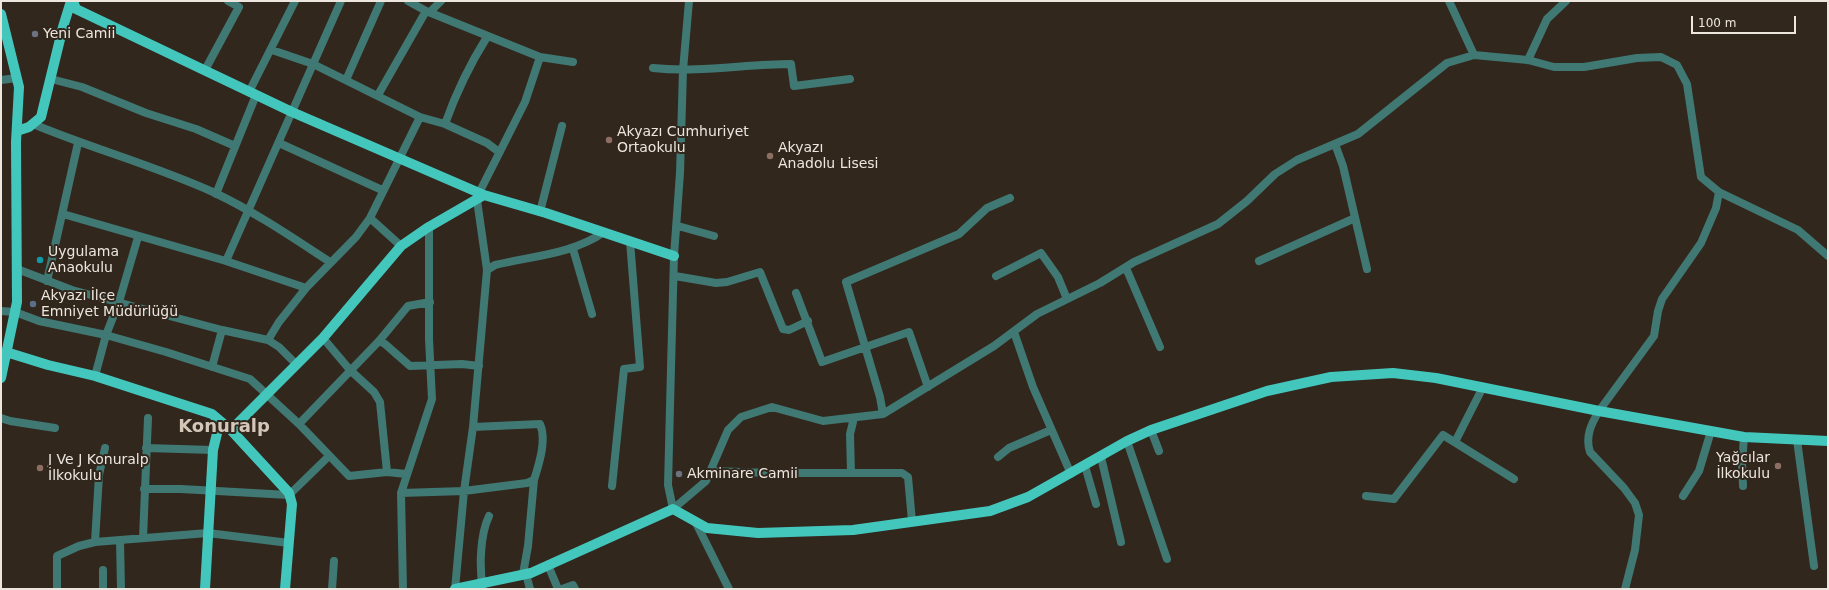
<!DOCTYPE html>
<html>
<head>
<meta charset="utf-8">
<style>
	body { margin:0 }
	#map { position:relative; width:1829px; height:590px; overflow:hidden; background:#31271d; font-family:"DejaVu Sans",sans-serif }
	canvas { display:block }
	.frame { position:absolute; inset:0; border:2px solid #ede6df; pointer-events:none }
	.scale { position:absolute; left:1691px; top:16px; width:105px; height:18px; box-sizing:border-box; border:2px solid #ede6df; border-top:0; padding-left:5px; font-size:12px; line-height:14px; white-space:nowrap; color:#ede6df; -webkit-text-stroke:3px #31271d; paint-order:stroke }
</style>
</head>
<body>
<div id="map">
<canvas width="1829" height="590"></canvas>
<div class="frame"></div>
<div class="scale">100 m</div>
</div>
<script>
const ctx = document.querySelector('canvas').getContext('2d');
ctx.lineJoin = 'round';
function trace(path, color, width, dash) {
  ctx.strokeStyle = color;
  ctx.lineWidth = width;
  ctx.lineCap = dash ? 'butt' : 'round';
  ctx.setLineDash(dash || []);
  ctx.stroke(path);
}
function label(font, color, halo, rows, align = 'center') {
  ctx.font = font + ' "DejaVu Sans",sans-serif';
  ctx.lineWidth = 4;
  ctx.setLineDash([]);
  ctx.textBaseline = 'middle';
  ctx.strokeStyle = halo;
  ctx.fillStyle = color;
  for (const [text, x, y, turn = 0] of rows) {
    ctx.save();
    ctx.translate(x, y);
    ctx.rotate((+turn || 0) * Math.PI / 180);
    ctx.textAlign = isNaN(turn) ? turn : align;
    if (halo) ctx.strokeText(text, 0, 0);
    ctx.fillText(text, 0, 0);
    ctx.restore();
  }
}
trace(new Path2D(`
	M408,1L426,11L540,57L573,62
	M689,1L683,70L680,173L674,256L671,368L668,485L673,509L706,481L728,430L741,417L772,407L823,421L883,414L994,346L1037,314L1100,283L1134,262L1218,224L1247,201L1275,174L1297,160L1358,134L1447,63L1474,55L1528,60L1554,67H1584L1637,58L1661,57L1677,65L1687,84L1701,177L1719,192L1716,208L1701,243L1662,299L1658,311L1654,336L1599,411C1591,424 1585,437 1590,452L1624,488L1635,503L1639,515L1635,550L1625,589
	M1449,1L1474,55
	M430,12L441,1
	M272,50L313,64L420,117L445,124L487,143L499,152
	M1528,60L1547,19L1566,1
	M653,68C699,73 746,64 791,64L794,86L850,79
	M205,70L239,7L228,1
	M51,79L82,87L146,113L196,129L235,146
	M1,80L17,78
	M346,80L381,1
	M249,92L295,1
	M378,95L426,11
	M33,124C93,149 156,166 215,193C255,212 293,238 330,262
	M445,124C456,93 470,64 487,37
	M279,143L382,190
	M1335,144L1343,166L1367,269
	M1719,192L1798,230L1828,256
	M479,193L525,102L540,57
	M216,194L256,95
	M540,212L562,126
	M63,214L226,261L306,288
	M370,218L401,246
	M678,226L714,236
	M573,249L592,314
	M226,261L341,1
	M1259,261L1355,218
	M1126,268L1160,347
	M17,269L72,290L222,330L268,340L279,347L295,363
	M487,270L495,265C532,256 573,254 604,232
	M675,276L716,283L727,282L760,272L783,329L789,330L808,321
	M996,276L1041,253L1058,277L1067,299
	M47,281L78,143
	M796,293L822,362L909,332L928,387
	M1,311L15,312L39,321L106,335L166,352L250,379L299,424L349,476L387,472L406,474
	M1014,332L1033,387L1071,474
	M323,338L350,370L374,392L380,402L387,472
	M268,340L279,322L306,288L356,237L370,218L420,117
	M379,341L385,344L410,366L462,364L479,366
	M212,367L222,330
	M95,376L106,335L119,302L138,237
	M883,414L880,397L846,282L959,234L987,208L1010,198
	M1,418L10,421L55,428
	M299,424L379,341L408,306L430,302
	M1151,430L1159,451
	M1797,440L1814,566
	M1127,441L1167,559
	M1455,442L1483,387
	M146,448L213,450
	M998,457L1009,448L1051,430
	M1101,457L1121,542
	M1085,466L1096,504
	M710,471L771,473H902L908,477L912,521
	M851,473L850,434L854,418
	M612,486L624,369L640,367L630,241
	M1743,486L1742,464L1744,437
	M144,489H181L289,495L329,456
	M401,493L464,491L527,483L534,480C539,464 547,440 540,424L473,427
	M1366,496L1394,499L1443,435L1514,479
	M1683,496L1699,471L1711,431
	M695,521L729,589
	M143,538L148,418
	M120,540L121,589
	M95,542L99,475L105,448
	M548,565L558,589
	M523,574L528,546L534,480
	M526,574L530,589
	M57,589V556L79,546L95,542L208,533L289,543
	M103,589V570
	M332,589L334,561
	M403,589L401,493L432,399L429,339V226
	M455,589L464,491L473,427L487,270L477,200
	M483,589C479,568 480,535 489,516
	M562,589L573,585L575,589`), '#407873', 8);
trace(new Path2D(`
	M73,1L76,9L292,112L484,195L546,213L674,256
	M1,14L19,87L16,142L17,302L1,378
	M17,131L29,127L41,117L63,27L71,1
	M6,352L48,365L95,376L212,414L231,430L289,493L292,504L285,589
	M231,430L323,338L401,246L427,228L484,195
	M205,589L213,450L220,421
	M455,589L531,573L673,509L707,528L758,533L853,530L990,511L1028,497L1127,441L1151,430L1267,391L1331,377L1393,373L1436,378L1599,411L1744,437L1828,441`), '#43c7bd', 10);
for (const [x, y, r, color] of [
	[35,34,4,"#6b7280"],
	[609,140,4,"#8d6e63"],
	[770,156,4,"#8d6e63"],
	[40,260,4,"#0f9aa8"],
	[33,304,4,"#5c6f8a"],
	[1778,466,4,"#8d6e63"],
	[40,468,4,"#8d6e63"],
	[679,474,4,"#6b7280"]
]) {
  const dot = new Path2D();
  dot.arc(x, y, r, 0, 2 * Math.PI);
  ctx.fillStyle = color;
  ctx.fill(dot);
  trace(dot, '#31271d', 1.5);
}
label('14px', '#ede6df', '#31271d', [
	["Yeni Camii",43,34],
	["Akyazı Cumhuriyet",617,132],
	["Ortaokulu",617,148],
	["Akyazı",778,148],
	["Anadolu Lisesi",778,164],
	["Uygulama",48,252],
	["Anaokulu",48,268],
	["Akyazı İlçe",41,296],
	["Emniyet Müdürlüğü",41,312],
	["Yağcılar",1770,458,"right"],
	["İlkokulu",1770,474,"right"],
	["J Ve J Konuralp",48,460],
	["İlkokulu",48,476],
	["Akminare Camii",687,474]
], 'left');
label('bold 18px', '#d4c7ba', '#31271d', [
	["Konuralp",224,427]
]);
</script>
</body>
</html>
